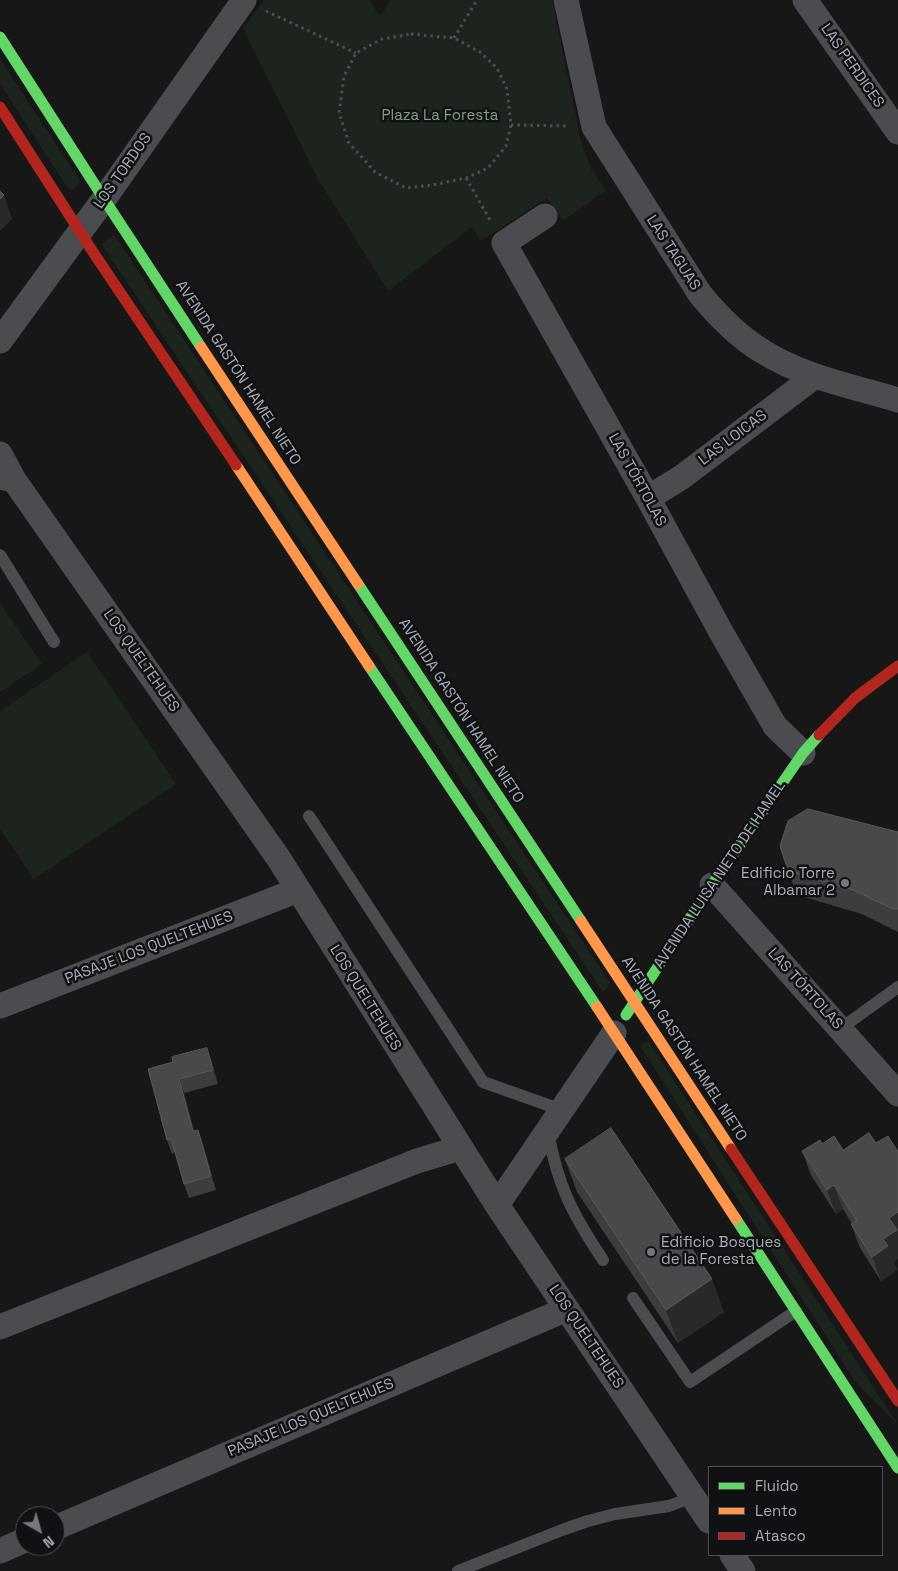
<!DOCTYPE html>
<html>
<head>
<meta charset="utf-8">
<style>
	body { margin:0 }
	#map { position:relative; width:898px; height:1571px; overflow:hidden; background:#171717; font-family:"Space Grotesk",sans-serif }
	canvas { display:block }
	.legend { position:absolute; left:708px; top:1466px; width:175px; height:90px; box-sizing:border-box; background:#111113; border:1px solid #4d4f55; margin:0; padding:6px 9px; list-style:none; font-size:15px; color:#a8adb8 }
	.legend li { display:flex; align-items:center; gap:10px; height:25px }
	.legend b { width:25px; border:1px solid #4d4f55 }
	.north { position:absolute; left:15px; top:1506px; width:50px; height:50px; box-sizing:border-box; background:#111113; border:1px solid #4d4f55; border-radius:50%; rotate:142deg; font-size:14px; font-weight:700; line-height:20px; text-align:center; color:#a8adb8 }
	.north::after { content:''; display:block; margin:auto; width:18px; height:22px; background:#757880; clip-path:polygon(50% 0,100% 100%,50% 72%,0 100%) }
</style>
</head>
<body>
<div id="map">
<canvas width="898" height="1571"></canvas>
<ul class="legend">
<li><b style="height:6px;background:#63d668"></b>Fluido</li>
<li><b style="height:6px;background:#ff974d"></b>Lento</li>
<li><b style="height:6px;background:#b3261e"></b>Atasco</li>
</ul>
<div class="north">N</div>
</div>
<script>
const ctx = document.querySelector('canvas').getContext('2d');
ctx.lineJoin = 'round';
function fill(path, color) {
  ctx.fillStyle = color;
  ctx.fill(path, 'evenodd');
}
function trace(path, color, width, dash) {
  ctx.strokeStyle = color;
  ctx.lineWidth = width;
  ctx.lineCap = dash ? 'butt' : 'round';
  ctx.setLineDash(dash || []);
  ctx.stroke(path);
}
function label(font, color, halo, rows, align = 'center') {
  ctx.font = font + ' "Space Grotesk",sans-serif';
  ctx.lineWidth = 5;
  ctx.setLineDash([]);
  ctx.textBaseline = 'middle';
  ctx.strokeStyle = halo;
  ctx.fillStyle = color;
  for (const [text, x, y, turn = 0] of rows) {
    ctx.save();
    ctx.translate(x, y);
    ctx.rotate((+turn || 0) * Math.PI / 180);
    ctx.textAlign = isNaN(turn) ? turn : align;
    if (halo) ctx.strokeText(text, 0, 0);
    ctx.fillText(text, 0, 0);
    ctx.restore();
  }
}
fill(new Path2D(`
	M264,0H369L380,16L391,0H552L580,138L591,169L606,190L563,221L547,198L481,241L472,227L388,291L318,179L243,28Z
	M0,59L80,181C78,187 75,190 69,190L0,84Z
	M115,236L610,983L607,988L603,992L102,245C105,240 108,237 115,236Z
	M0,603L42,664L0,692Z
	M87,652L176,784L34,879L0,829V711Z
	M649,1042L898,1425L855,1381L640,1046L644,1043Z`), '#1d241e');
trace(new Path2D(`
	M266,11L356,53
	M411,34L454,38L480,52L497,68L507,89L511,125L506,146L488,168L466,178L433,185L406,188L375,172L349,143L339,113L344,76L356,53L382,39Z
	M454,38L477,0
	M511,125L568,126
	M466,178L490,220`), '#4d4e52', 3, [2.5, 4]);
trace(new Path2D(`
	M0,555L54,642
	M309,816L483,1082L562,1110
	M840,1029L898,987
	M548,1131C557,1185 573,1215 603,1260
	M633,1298L690,1382L796,1311
	M458,1571L562,1530L588,1521L615,1514L669,1506L693,1497`), '#4b4c50', 12);
trace(new Path2D(`
	M566,0L594,127L700,294C718,316 737,336 762,351C803,377 852,386 898,400
	M805,0L898,132
	M545,216L504,243L648,498L721,632L775,726L803,753
	M0,341L104,199L244,0
	M0,454L14,480
	M0,477L14,480L279,859L497,1205L709,1521
	M648,498L682,477L815,376
	M712,885L898,1094
	M0,1006L298,890
	M497,1205L614,1033
	M0,1327L417,1161L460,1148
	M55,1528L567,1309
	M0,1551L25,1540
	M732,1555L743,1571`), '#4b4c50', 25);
trace(new Path2D(`
	M0,37L104,199L201,347
	M358,584L581,921
	M369,666L597,1007
	M626,1015L712,885L803,753L819,735
	M736,1219L898,1468`), '#63d668', 11);
trace(new Path2D(`
	M201,347L358,584
	M236,465L369,666
	M581,921L731,1149
	M597,1007L736,1219`), '#ff974d', 11);
trace(new Path2D(`
	M0,107L91,249L236,465
	M819,735L855,698L898,666
	M731,1149L898,1401`), '#b3261e', 11);
fill(new Path2D(`
	M898,832V932L862,914L797,895L788,871Z
	M212,1062L218,1084L184,1093L194,1131L203,1144L216,1190L189,1198L184,1184L175,1152L172,1154L167,1140L148,1069Z
	M876,1143L894,1262L897,1270L881,1281L860,1248L851,1224H852L843,1209L836,1214L811,1175L802,1151L822,1144L843,1150Z
	M565,1159L724,1312L678,1343L577,1192Z`), '#3d3d3f');
fill(new Path2D(`
	M4,195L12,219L0,231V199Z
	M207,1048L212,1062L218,1084L213,1070Z
	M179,1079L184,1093L198,1145L193,1131Z
	M198,1130L203,1144L216,1190L211,1176Z
	M834,1185L843,1209L836,1214L827,1190Z
	M898,1212V1259L894,1262L897,1270L881,1281L872,1257L883,1239L889,1218Z
	M712,1279L724,1312L678,1343L666,1310Z`), '#29292a');
const building = new Path2D(`
	M0,191L4,195L0,199Z
	M808,809L898,832V909H893L853,890L788,871L780,846L788,821Z
	M207,1048L213,1070L179,1079L193,1131L198,1130L211,1176L184,1184L171,1138L167,1140L148,1069L173,1062L172,1057Z
	M611,1128L712,1279L666,1310L565,1159Z
	M869,1133L876,1143L888,1136L898,1152V1212L889,1218L897,1230L883,1239L888,1246L872,1257L851,1224L857,1221L834,1185L827,1190L802,1151L820,1140L822,1144L834,1136L843,1150Z`);
fill(building, '#49494c');
trace(building, '#58595d', 1);
for (const [x, y, r, color] of [
	[845,883,5,"#757880"],
	[651,1252,5,"#757880"]
]) {
  const dot = new Path2D();
  dot.arc(x, y, r, 0, 2 * Math.PI);
  ctx.fillStyle = color;
  ctx.fill(dot);
  trace(dot, '#111113', 2);
}
label('15px', '#a8adb8', '#111113', [
	["LAS PERDICES",852,66,55],
	["LOS TORDOS",123,171,-55],
	["LAS TAGUAS",673,253,57],
	["AVENIDA GASTÓN HAMEL NIETO",238,373,57],
	["LAS LOICAS",733,438,-37],
	["LAS TÓRTOLAS",637,480,61],
	["LOS QUELTEHUES",141,661,55],
	["AVENIDA GASTÓN HAMEL NIETO",461,711,57],
	["AVENIDA LUISA NIETO DE HAMEL",720,875,-56],
	["PASAJE LOS QUELTEHUES",149,948,-21],
	["LAS TÓRTOLAS",805,989,48],
	["LOS QUELTEHUES",365,998,58],
	["AVENIDA GASTÓN HAMEL NIETO",684,1049,57],
	["LOS QUELTEHUES",586,1337,56],
	["PASAJE LOS QUELTEHUES",311,1418,-23]
]);
label('15px', '#7fa381', '#111113', [
	["Plaza La Foresta",440,116]
]);
label('15px', '#a8adb8', '#111113', [
	["Edificio Torre",835,874],
	["Albamar 2",835,891],
	["Edificio Bosques",661,1243,"left"],
	["de la Foresta",661,1260,"left"]
], 'right');
</script>
</body>
</html>
